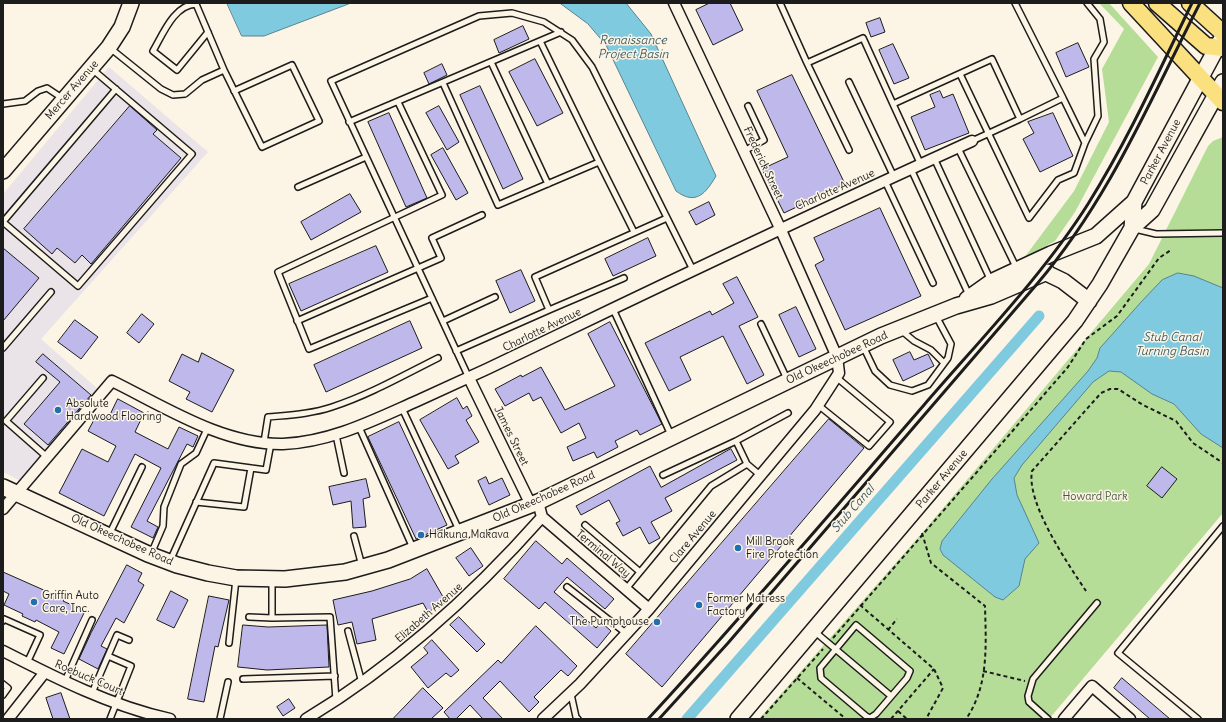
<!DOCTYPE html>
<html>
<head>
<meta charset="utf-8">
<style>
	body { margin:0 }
	#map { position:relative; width:1226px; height:722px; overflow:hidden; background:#fcf5e5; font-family:Delius,sans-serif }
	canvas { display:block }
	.frame { position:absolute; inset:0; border:4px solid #1c1c1c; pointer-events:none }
</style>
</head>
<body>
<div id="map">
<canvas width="1226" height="722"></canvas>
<div class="frame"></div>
</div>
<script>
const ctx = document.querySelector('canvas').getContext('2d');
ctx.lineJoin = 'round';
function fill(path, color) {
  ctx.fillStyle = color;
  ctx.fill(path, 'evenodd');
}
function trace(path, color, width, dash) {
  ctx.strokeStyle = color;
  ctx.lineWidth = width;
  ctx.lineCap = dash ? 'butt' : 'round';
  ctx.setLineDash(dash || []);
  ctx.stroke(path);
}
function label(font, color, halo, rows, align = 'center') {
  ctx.font = font + ' Delius,sans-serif';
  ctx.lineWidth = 3;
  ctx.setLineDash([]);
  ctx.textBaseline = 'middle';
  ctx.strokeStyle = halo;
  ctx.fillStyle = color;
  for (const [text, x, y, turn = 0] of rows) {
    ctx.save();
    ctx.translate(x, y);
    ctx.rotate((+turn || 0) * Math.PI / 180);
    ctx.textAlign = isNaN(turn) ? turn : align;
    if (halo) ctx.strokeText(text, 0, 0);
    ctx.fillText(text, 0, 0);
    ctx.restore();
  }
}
fill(new Path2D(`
	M109,67L208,152L41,339L98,389L19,480L3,472V194Z`), '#eae3e7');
fill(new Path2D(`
	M1099,3H1109L1158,57L1075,212L1055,241L1024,258L1074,191L1109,122L1102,69L1124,29Z
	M1223,137V513L1049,719H759L922,533L1149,264L1208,146L1213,141Z`), '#b6dd98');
const water = new Path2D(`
	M227,3H351L264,36H242Z
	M560,3H626L651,34L716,176C706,193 696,206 676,191L606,45L588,24Z
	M1178,273L1194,276L1223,288V448L1201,434L1174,404L1152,394L1121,372L1109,371L1093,382L1022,465L1014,478L1017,495L1039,543L1025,559L1019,586L1003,600L995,597L943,555L940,549L942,541L992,479L1088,371L1097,358L1100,348L1142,301L1162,280Z`);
fill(water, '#7fcadf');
trace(water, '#578491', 1);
trace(new Path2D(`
	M687,719L1039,316`), '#7fcadf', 11);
const building = new Path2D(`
	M710,3H730L743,30L713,45L696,10Z
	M880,18L885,32L871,37L866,23Z
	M523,26L529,39L499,53L494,40Z
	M1078,43L1089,67L1066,77L1056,53Z
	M893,44L909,78L894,84L879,50Z
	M535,59L563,113L537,126L509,72Z
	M442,64L447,75L429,84L424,73Z
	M792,75L845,184L784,213L762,169L788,157L757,91Z
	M480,86L523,179L503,189L460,95Z
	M940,91L943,98L953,94L969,133L925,150L911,117L935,107L930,95Z
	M130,106L157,130L153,134L181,158L91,264L82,255L75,263L57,248L52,254L24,229Z
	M439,106L459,142L447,150L426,113Z
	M389,113L427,198L406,207L368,122Z
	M1053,113L1073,156L1040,172L1023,139L1034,133L1028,122Z
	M443,148L468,193L456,200L431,155Z
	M350,194L361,212L311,240L301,222Z
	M709,202L715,215L696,225L689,212Z
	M880,208L921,296L845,330L815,265L824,260L814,238Z
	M648,238L656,256L613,276L605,259Z
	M376,246L388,272L301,311L289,284Z
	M3,248L39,278L3,321Z
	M521,270L535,301L510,313L496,281Z
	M737,277L758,317L739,326L764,375L747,384L723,336L680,357L691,380L669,391L645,343L710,311L712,315L734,303L723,284Z
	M796,307L816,349L799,357L779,315Z
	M142,314L154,324L139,343L127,333Z
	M75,320L98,337L81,359L58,342Z
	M410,321L422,348L326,392L314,365Z
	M610,322L662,424L640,435L637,430L615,441L618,447L597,458L594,452L573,461L567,447L586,438L579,423L561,433L541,397L533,401L529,393L505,406L495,389L521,375L522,377L541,367L565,410L615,386L588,334Z
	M910,352L914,360L928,354L934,366L903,381L893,360Z
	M202,353L234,370L212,412L186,399L190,392L169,381L182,354L198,362Z
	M43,354L91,395L48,445L24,424L60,382L36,362Z
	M457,398L463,409L467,406L472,416L466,420L479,442L455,456L459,463L448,469L420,420Z
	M118,399L144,413L135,432L168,449L179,427L198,436L193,447L187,444L147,521L158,527L153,538L131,527L161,468L135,454L104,516L59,493L82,449L108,462L116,446L88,431L97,414L107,420Z
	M829,419L864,448L662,687L626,654Z
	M399,422L447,525L416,539L368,437Z
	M731,449L737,460L665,498L672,511L651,522L660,538L649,544L640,527L623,536L616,523L620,521L609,500L581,515L576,506L650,466L661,487Z
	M1162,467L1177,479L1162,498L1147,486Z
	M486,477L489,484L502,478L510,495L489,505L478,481Z
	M366,479L370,497L363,499L366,527L353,528L351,501L333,505L329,487Z
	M536,541L562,564L567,558L614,599L605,609L567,577L554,592L596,628L601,622L611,631L597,648L545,602L539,609L504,579Z
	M471,548L483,566L469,576L456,558Z
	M127,565L142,573L138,581L144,585L124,623L116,618L101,646L107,649L98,669L79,659L91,633Z
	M427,569L446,602L428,612L423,603L372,619L376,640L357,644L352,622L338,625L333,600L372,591L410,579Z
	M3,572L64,599L63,601L85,611L64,654L51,648L59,632L36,620L35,622L22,616L23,614L4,605L9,594L3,591Z
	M171,591L188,600L174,628L157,620Z
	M209,596L229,600L218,647L215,646L204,702L188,699Z
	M459,617L485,644L477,652L450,625Z
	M243,625L268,627L327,625L329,667L267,670L238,667Z
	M536,626L577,666L568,676L561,670L534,697L539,702L529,712L500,681L483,698L503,719H483L470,705L456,719H450L444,712L498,660L501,663Z
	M432,640L459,670L451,677L446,673L428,688L411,667L428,653L424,648Z
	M1122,678L1170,719H1150L1114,688Z
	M423,688L443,708L431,719H393Z
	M61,693L70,719H53L46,698Z
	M289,699L295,708L283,716L277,707Z`);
fill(building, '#bfb9eb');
trace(building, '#1c1c1c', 1);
const lane = new Path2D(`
	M780,3L807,63
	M1015,3L1063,98
	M540,41L599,162
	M110,48L161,89L173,95L185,94L202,80L224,70L196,4C174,5 163,34 153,51L177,70L208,32
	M491,62L548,184
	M224,70C237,96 249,121 262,147L319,121L292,65L234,91
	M960,74L1029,218L1058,180L1074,173L1085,143L1063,98L1020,119
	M849,82L894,177
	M443,83L498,205L599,162L634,232
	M398,102L442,195L278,272L309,349L432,298
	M3,104L25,101L38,91L47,88L62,98
	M349,122L561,32
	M1085,143L1098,116L1094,59L1104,42L1100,19L1087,3
	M958,148L1017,269
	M849,150L807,63L863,38L893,104
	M744,151L764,140L748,106
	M934,158L991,281
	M921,165L893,104L992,59L1020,119L972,141
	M911,169L969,295
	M885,181L933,283
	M298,187L366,157
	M3,222L78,286L192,154L92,69
	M3,222L116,89
	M1135,229L1156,234L1223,233
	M624,278L549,310L535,277L667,218
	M613,309L671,435
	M297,321L441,258L432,238L482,215
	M443,321L495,297
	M761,324L787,379
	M902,331L914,341L931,350L944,363
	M863,346L875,371L890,385L912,391L928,385L948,358L951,344L936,316
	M3,348L51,292
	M456,351L549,310
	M43,378L6,421L47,457
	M469,378L331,81L479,16L512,13L544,22L572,40L592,67L693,270
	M818,405L869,446L890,422L836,377
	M402,408L459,530
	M359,427L413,548
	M336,435L344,473
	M264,442L268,417C289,415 311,414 332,407C369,395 404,375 438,358
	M747,464L736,441L788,413
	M663,475L736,441
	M196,502L244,507L251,468
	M585,525L640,572
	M109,535L142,467
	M354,536L362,566
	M151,554L163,526L164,507L181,464L196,453L208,427
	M170,561L214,463L266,470L271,443
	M567,587L627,634
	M626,589L711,486L747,464L760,475
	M249,617L272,618V580
	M272,618L330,617L336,700
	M3,621L4,619L40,635L27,663
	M856,625L910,671L907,678L876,714L870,718L866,716L821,678L820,668Z
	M348,631L362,683
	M814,631L891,696
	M229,643L236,579
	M108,656L131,666L110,719
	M243,679L335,676
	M65,681L92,620
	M3,684L8,688L3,695
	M92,693L117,635L129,640
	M571,694L576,717L578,719
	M220,719L228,682
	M1048,719L1029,702L1028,696L1033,679L1097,603
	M1198,719L1118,653L1223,526`);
const street = new Path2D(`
	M469,378L531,505
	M3,509L112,381C165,407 223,445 283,444C331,442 374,420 417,401C464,380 511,358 558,335C695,269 833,204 972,141
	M542,517L649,609
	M3,651C56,678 111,706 170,719
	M8,719L45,672
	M306,719C396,665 473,595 542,517L538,502
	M543,719L580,684L649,609L815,410L839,373L837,357L780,228L674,3
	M1064,719L1092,686L1130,719`);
const secondary = new Path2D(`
	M3,171L109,47L122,27L131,3
	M1132,228L1134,202L1222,38
	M1038,269L1063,281L1089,301
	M967,299L991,282L1051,254L1096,236L1134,202
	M3,487L148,554L177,565L208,573L236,578L285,579L345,572L388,560L538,502L881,336L956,306L991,296L1047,272
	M738,719L1075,321L1100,284L1132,228L1152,210L1223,82`);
const primary = new Path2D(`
	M1131,3L1223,102
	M1157,3L1206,46L1223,48
	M1190,3L1223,33`);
trace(lane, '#1c1c1c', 8);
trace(street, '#1c1c1c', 13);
trace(secondary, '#1c1c1c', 18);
trace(primary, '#1c1c1c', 19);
trace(new Path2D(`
	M922,533L931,563L985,606C986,645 989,686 966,719
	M1086,591C1068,564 1026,503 1032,471L1101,393L1110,389H1118L1143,405L1176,421L1193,443L1223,463
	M860,605L934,669L943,688L926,719
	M888,630L897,619
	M833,638L1068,367L1086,339L1117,316L1159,258L1171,250
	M983,671L1025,681
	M797,678L846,719
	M898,711L907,719
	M761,719L823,649
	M891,719L934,669`), '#1c1c1c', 2, [4, 3]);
trace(lane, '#fcf5e5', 5);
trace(street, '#fcf5e5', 10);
trace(secondary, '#fcf5e5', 15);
trace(primary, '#fbe080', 16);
trace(new Path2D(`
	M648,719C743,616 833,510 924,405C979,341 1043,275 1088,204C1128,140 1159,71 1192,3
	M659,719L728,643L1037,284C1110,198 1149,102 1200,3`), '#1c1c1c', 3);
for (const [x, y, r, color] of [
	[58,410,4,"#1f6fb2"],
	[421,535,4,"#1f6fb2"],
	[738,548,4,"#1f6fb2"],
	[34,602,4,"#1f6fb2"],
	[699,605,4,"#1f6fb2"],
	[657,622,4,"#1f6fb2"]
]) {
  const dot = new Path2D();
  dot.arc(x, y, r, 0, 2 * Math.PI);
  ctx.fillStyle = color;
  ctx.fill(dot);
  trace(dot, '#fcf5e5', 1.5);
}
label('11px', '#1c1c1c', '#fcf5e5', [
	["Mercer Avenue",72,90,-49],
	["Parker Avenue",1161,152,-62],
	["Frederick Street",763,163,65],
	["Charlotte Avenue",835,190,-24],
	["Charlotte Avenue",542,330,-26],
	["Old Okeechobee Road",837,358,-25],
	["James Street",511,436,64],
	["Parker Avenue",942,479,-50],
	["Old Okeechobee Road",544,497,-24],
	["Clare Avenue",693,537,-50],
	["Old Okeechobee Road",122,540,24],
	["Terminal Way",603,554,40],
	["Elizabeth Avenue",429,613,-41],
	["Roebuck Court",89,678,23]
]);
label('11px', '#1c1c1c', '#fcf5e5', [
	["Absolute",66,404],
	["Hardwood Flooring",66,417],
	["Hakuna Makava",429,535],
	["Mill Brook",746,542],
	["Fire Protection",746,555],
	["Griffin Auto",42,596],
	["Care, Inc.",42,609],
	["Former Matress",707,599],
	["Factory",707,612],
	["The Pumphouse",649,622,"right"]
], 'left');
label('11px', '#4a5641', '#fcf5e5', [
	["Howard Park",1095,497]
]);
label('italic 12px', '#3f5960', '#fcf5e5', [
	["Renaissance",633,41],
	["Project Basin",633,55],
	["Stub Canal",1172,338],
	["Turning Basin",1172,352],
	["Stub Canal",853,509,-49]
]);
</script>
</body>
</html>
